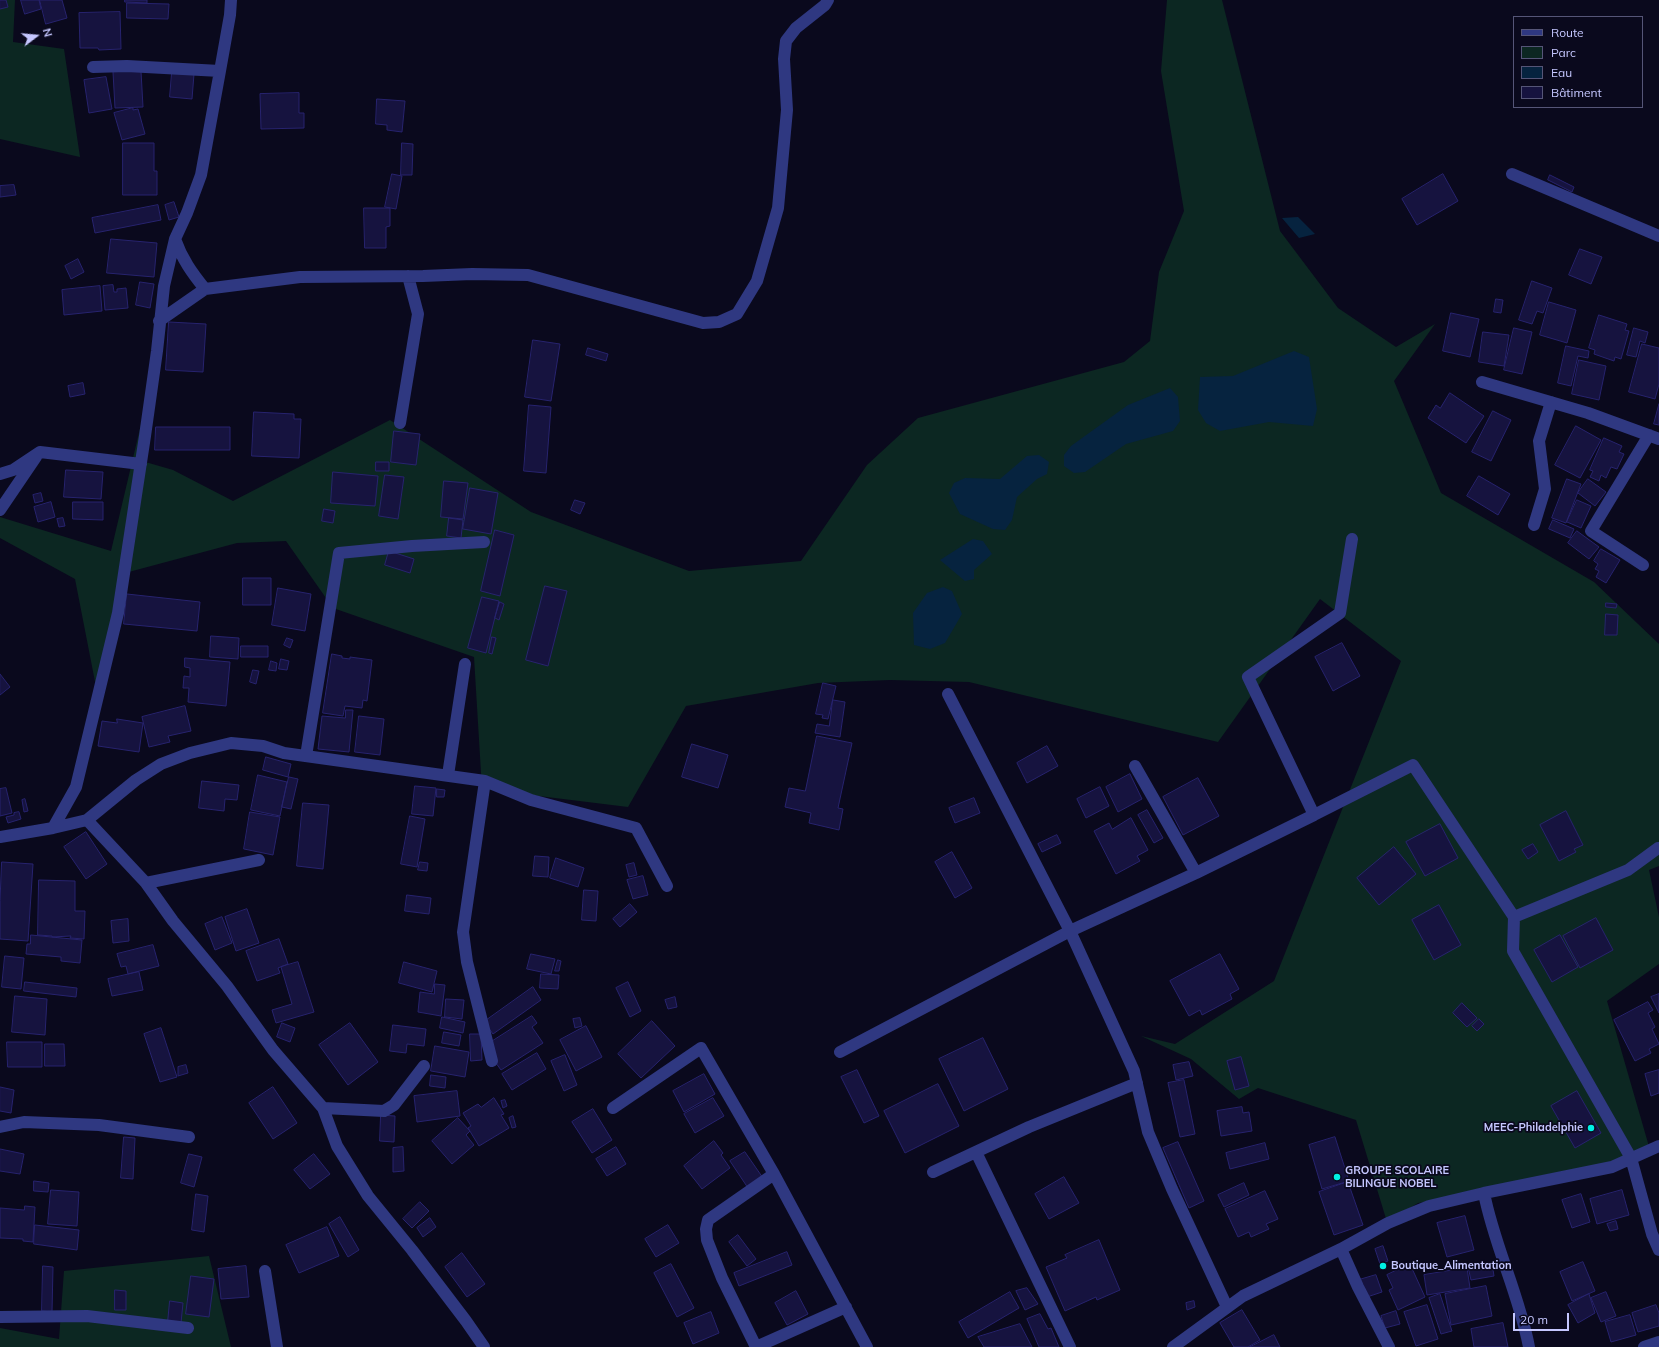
<!DOCTYPE html>
<html>
<head>
<meta charset="utf-8">
<style>
	body { margin:0 }
	#map { position:relative; width:1659px; height:1347px; overflow:hidden; background:#0a091d; font-family:Mulish,sans-serif }
	canvas { display:block }
	.legend { position:absolute; left:1513px; top:16px; width:130px; height:92px; box-sizing:border-box; background:#0a091d; border:1px solid #557; margin:0; padding:5px 7px; list-style:none; font-size:12px; color:#c5c7ff }
	.legend li { display:flex; align-items:center; gap:8px; height:20px }
	.legend b { width:20px; border:1px solid #557 }
	.north { position:absolute; left:16px; top:16px; width:40px; height:40px; -webkit-text-stroke:3px #0a091d; paint-order:stroke; rotate:74deg; font-size:11px; font-weight:700; line-height:16px; text-align:center; color:#c5c7ff }
	.north::after { content:''; display:block; margin:auto; width:14px; height:18px; background:#c5c7ff; clip-path:polygon(50% 0,100% 100%,50% 72%,0 100%) }
	.scale { position:absolute; left:1513px; top:1313px; width:56px; height:18px; box-sizing:border-box; border:2px solid #c5c7ff; border-top:0; padding-left:5px; font-size:12px; line-height:14px; white-space:nowrap; color:#c5c7ff; -webkit-text-stroke:3px #0a091d; paint-order:stroke }
</style>
</head>
<body>
<div id="map">
<canvas width="1659" height="1347"></canvas>
<ul class="legend">
<li><b style="height:5px;background:#2f3881"></b>Route</li>
<li><b style="height:11px;background:#0c2722"></b>Parc</li>
<li><b style="height:11px;background:#06233f"></b>Eau</li>
<li><b style="height:11px;background:#16133f"></b>Bâtiment</li>
</ul>
<div class="north">N</div>
<div class="scale">20 m</div>
</div>
<script>
const ctx = document.querySelector('canvas').getContext('2d');
ctx.lineJoin = 'round';
function fill(path, color) {
  ctx.fillStyle = color;
  ctx.fill(path, 'evenodd');
}
function trace(path, color, width, dash) {
  ctx.strokeStyle = color;
  ctx.lineWidth = width;
  ctx.lineCap = dash ? 'butt' : 'round';
  ctx.setLineDash(dash || []);
  ctx.stroke(path);
}
function label(font, color, halo, rows, align = 'center') {
  ctx.font = font + ' Mulish,sans-serif';
  ctx.lineWidth = 3.5;
  ctx.setLineDash([]);
  ctx.textBaseline = 'middle';
  ctx.strokeStyle = halo;
  ctx.fillStyle = color;
  for (const [text, x, y, turn = 0] of rows) {
    ctx.save();
    ctx.translate(x, y);
    ctx.rotate((+turn || 0) * Math.PI / 180);
    ctx.textAlign = isNaN(turn) ? turn : align;
    if (halo) ctx.strokeText(text, 0, 0);
    ctx.fillText(text, 0, 0);
    ctx.restore();
  }
}
fill(new Path2D(`
	M0,0H15L13,42L64,49L80,157L0,139Z
	M1167,0H1222L1280,231L1338,308L1396,347L1435,324L1394,381L1441,493L1594,582L1659,644V866L1649,870L1659,917V964L1607,1001L1650,1150L1612,1167L1509,1188L1418,1203L1387,1222L1356,1120L1258,1088L1239,1099L1191,1059L1141,1036L1175,1044L1274,981L1401,661L1320,599L1218,742L969,682L890,680L818,683L686,706L628,807L482,789L474,657L333,608L286,541L237,543L125,573L98,697L75,579L0,538V517L111,551L159,348L142,461L173,470L233,501L390,420L531,512L689,571L801,561L867,465L918,418L1124,362L1150,341L1159,272L1184,211L1161,71Z
	M209,1256L231,1347H0V1328L59,1339L64,1271Z`), '#0c2722');
fill(new Path2D(`
	M1298,217L1315,234L1299,238L1282,218Z
	M1294,351L1309,357L1317,409L1313,426L1269,422L1220,431L1206,423L1198,410L1200,377L1233,376Z
	M1170,388L1178,397L1180,421L1173,431L1126,444L1085,472L1074,473L1064,466V455L1071,446L1128,405Z
	M1039,455L1049,462L1047,474L1037,479L1017,497L1012,520L1005,530L993,529L960,514L949,493L954,483L965,478L1000,479L1027,456Z
	M973,539L983,541L992,554L974,570V579L965,581L940,560Z
	M943,587L952,591L962,614L945,643L930,649L914,645L913,613L927,593Z`), '#06233f');
const building = new Path2D(`
	M0,0H6L8,7L0,9Z
	M21,0H39L41,9L25,14Z
	M40,0H62L67,18L46,24Z
	M125,0H147V3L125,2Z
	M127,3L169,4L168,19L127,18Z
	M120,12L121,49L99,50L98,48H80L79,13Z
	M141,71L143,107L115,108L113,72Z
	M172,73L194,74L192,99L170,97Z
	M106,77L112,109L89,113L84,80Z
	M299,93V113H304V128L261,129L260,94Z
	M377,99L405,101L402,132L387,130V125L376,124Z
	M133,108V110L138,109L145,134L122,140L114,113Z
	M123,143H154V171H157V195H123Z
	M402,143L413,144L412,175H401Z
	M392,174L402,176L396,209L385,207Z
	M1443,174L1458,201L1417,225L1402,199Z
	M1550,175L1574,187L1572,192L1548,180Z
	M14,185L16,195L0,197V186Z
	M174,202L179,217L169,220L165,205Z
	M158,205L161,220L95,233L92,218Z
	M364,208H390V226L386,227V248H365Z
	M111,239L157,243L154,277L107,273Z
	M1580,249L1602,257L1591,284L1569,275Z
	M78,259L84,272L71,279L65,266Z
	M1532,281L1552,288L1543,313L1537,311L1532,324L1519,320Z
	M140,282L154,284L150,308L136,305Z
	M113,285L114,292H117V289L126,288L128,308L105,310L103,286Z
	M100,286L102,311L64,315L62,290Z
	M1496,299L1503,300L1501,313L1494,312Z
	M1549,302L1576,310L1567,343L1540,335Z
	M1451,313L1479,319L1470,357L1443,351Z
	M1599,315L1627,324L1625,330L1629,331L1621,359L1615,357L1614,361L1594,354L1595,350L1589,348Z
	M169,322L206,324L203,372L166,370Z
	M1514,328L1532,332L1522,374L1504,370Z
	M1634,328L1648,332L1645,343L1640,341L1636,357L1627,355Z
	M1483,332L1509,335L1504,366L1479,362Z
	M533,340L560,344L551,401L525,397Z
	M1642,344L1659,348V384L1655,399L1629,392Z
	M1566,346L1589,351L1588,358L1578,356L1571,386L1558,383Z
	M588,348L608,354L606,361L586,355Z
	M1579,360L1606,366L1599,400L1572,394Z
	M83,383L85,394L70,397L68,386Z
	M1450,393L1484,416L1466,443L1428,418L1436,405L1440,408Z
	M1659,404V425L1654,424Z
	M529,405L551,407L546,473L524,471Z
	M1493,411L1511,420L1491,461L1472,452Z
	M254,412L294,414V419H301L299,458L252,456Z
	M1576,426L1601,440L1580,478L1555,465Z
	M156,427H230V450H155Z
	M394,431L420,434L416,465L391,462Z
	M1604,438L1622,446L1619,452L1624,454L1617,469L1611,467L1606,478L1601,475L1599,481L1590,477L1593,471L1590,470Z
	M376,462H389V471H376Z
	M66,470L103,472L101,499L64,497Z
	M333,472L378,476L375,506L331,503Z
	M385,475L404,477L398,519L379,516Z
	M1479,476L1510,494L1498,515L1467,496Z
	M1567,479L1581,484L1566,523L1552,518Z
	M1588,479L1606,492L1595,506L1578,493Z
	M444,481L468,483L463,519L441,517Z
	M470,488L498,493L491,534L463,529Z
	M41,493L43,501L35,503L33,495Z
	M575,500L585,503L580,514L571,510Z
	M1577,500L1591,506L1581,528L1567,522Z
	M51,502L55,517L38,522L34,507Z
	M73,502H103V520L73,519Z
	M324,509L335,511L333,523L322,521Z
	M63,518L65,526L59,527L57,519Z
	M449,518L463,520L461,538L447,536Z
	M1553,520L1574,529L1570,538L1549,529Z
	M495,530L514,535L500,596L481,591Z
	M1577,531L1599,547L1589,559L1568,543Z
	M1601,549L1620,560L1606,583L1596,577L1599,571L1595,569L1598,564L1594,561Z
	M389,551L414,559L410,573L385,565Z
	M243,578H271V605H243Z
	M545,586L567,591L548,666L526,660Z
	M278,588L311,594L305,631L272,625Z
	M127,594L200,602L197,631L124,624Z
	M482,597L499,601L486,653L468,648Z
	M500,602L504,604L499,620L495,618Z
	M1606,603L1617,604L1616,608L1606,607Z
	M1606,614L1618,615L1617,635H1605Z
	M211,636L239,638L238,659L210,657Z
	M492,637L496,638L492,654L489,653Z
	M287,638L293,640L290,648L284,645Z
	M1342,643L1360,676L1333,691L1315,657Z
	M241,646H268V657H241Z
	M332,654L342,656V658L350,659V657L372,660L367,701L363,700L362,708L345,706L343,716L323,713Z
	M185,658L230,662L226,706L188,702L189,688H183L184,676L190,677V668L185,667Z
	M281,659L289,661L287,670L279,669Z
	M271,661L277,663L276,671L269,670Z
	M253,670L259,671L256,684L250,682Z
	M0,674L10,687L0,695Z
	M823,683L836,686L828,719L822,718L823,715L816,714Z
	M833,700L845,702L840,737L815,733L817,724L829,726Z
	M185,706L191,731L168,736L170,742L149,747L142,717Z
	M346,710H353L349,752L318,749L322,716L345,718Z
	M359,716L384,719L380,755L355,752Z
	M117,719L143,723L139,752L98,746L102,721L117,723Z
	M817,736L852,743L838,808L843,809L839,830L809,823L811,813L785,807L789,788L805,791Z
	M692,744L728,755L718,788L682,777Z
	M1047,746L1058,766L1027,783L1017,763Z
	M266,757L291,764L288,777L263,770Z
	M1130,774L1142,799L1118,812L1106,787Z
	M258,775L287,782L280,816L251,810Z
	M289,777L298,779L291,809L282,807Z
	M1198,778L1219,816L1183,835L1163,797Z
	M202,781L239,785L237,800L225,799L224,811L199,808Z
	M415,786L436,788L433,816L412,814Z
	M1100,787L1109,806L1086,818L1077,799Z
	M6,788L12,813L0,816V789Z
	M437,789L445,790L444,797H437Z
	M974,798L980,813L955,823L949,808Z
	M25,799L28,811L24,812L22,800Z
	M303,803L329,805L323,869L297,866Z
	M1147,810L1163,838L1154,843L1138,815Z
	M1566,811L1583,845L1574,849L1576,852L1559,861L1540,825Z
	M19,812L21,819L8,823L6,817L14,815V813Z
	M250,812L280,817L273,855L244,849Z
	M410,816L425,819L417,867L401,864Z
	M1131,818L1148,850L1137,856L1140,861L1116,874L1094,831L1109,823L1112,829Z
	M1440,824L1458,858L1425,876L1406,842Z
	M86,832L107,864L86,879L64,847Z
	M1057,835L1061,843L1042,852L1038,844Z
	M1533,844L1538,852L1528,859L1522,850Z
	M1394,847L1416,874L1379,905L1357,878Z
	M952,852L972,888L955,898L935,862Z
	M535,856L549,857L548,877L533,876Z
	M556,858L584,868L578,887L550,878Z
	M2,862L33,864L28,941L0,939V901Z
	M420,862L428,863L427,871L418,870Z
	M634,863L637,875L629,877L626,865Z
	M643,876L648,895L633,899L627,880Z
	M39,880L75,881V911H85L84,939L70,938L71,936L52,937V936L38,935Z
	M584,890L598,891L596,921L582,920Z
	M407,895L431,898L429,914L405,911Z
	M630,904L637,912L620,927L613,919Z
	M1439,905L1461,945L1434,960L1412,920Z
	M247,909L259,943L236,951L225,917Z
	M222,917L232,943L215,950L205,924Z
	M1596,918L1613,950L1580,968L1563,936Z
	M128,919L129,941L113,943L111,921Z
	M31,935L82,940L80,963L61,961V957L26,954L27,944H30Z
	M1560,935L1578,967L1552,982L1534,950Z
	M279,939L288,964L278,968L280,973L257,981L246,951Z
	M153,945L159,966L128,974L126,966L121,967L117,954Z
	M531,954L555,959L551,974L527,969Z
	M1220,954L1239,989L1230,994L1232,999L1202,1015L1200,1010L1189,1016L1170,981Z
	M5,956L24,958L21,989L2,987Z
	M558,960L561,961L559,971H555Z
	M298,962L314,1012L276,1023L272,1010L292,1004L281,967Z
	M404,962L437,971L432,992L399,983Z
	M139,972L143,990L112,996L108,979Z
	M541,974L559,975L558,989L540,988Z
	M25,982L77,988L76,997L24,991Z
	M628,982L641,1011L630,1017L616,988Z
	M435,984L445,985L441,1016L418,1012L420,992L434,994Z
	M533,987L541,1000L493,1034L484,1022Z
	M1659,994V1013L1651,997Z
	M15,996L47,999L45,1035L12,1032Z
	M675,997L677,1007L668,1009L665,1000Z
	M446,999L464,1000L462,1019L445,1017Z
	M1648,1002L1653,1010L1648,1013L1655,1027L1652,1029L1659,1044L1649,1049L1651,1053L1635,1061L1614,1020Z
	M1462,1003L1477,1018L1467,1027L1453,1013Z
	M532,1016L537,1023L532,1027L543,1043L501,1070L493,1059L488,1044Z
	M442,1017L465,1022L463,1033L440,1028Z
	M580,1018L582,1026L575,1028L573,1019Z
	M1479,1019L1484,1024L1477,1031L1472,1026Z
	M652,1021L675,1046L641,1078L618,1054Z
	M282,1023L295,1028L290,1042L277,1037Z
	M350,1023L378,1062L348,1085L319,1045Z
	M393,1025L426,1029L424,1046L407,1044L406,1053L390,1051Z
	M586,1026L602,1057L576,1071L560,1040Z
	M161,1028L177,1077L160,1082L144,1034Z
	M444,1032L461,1035L459,1046L442,1043Z
	M470,1034H481L482,1060L471,1061Z
	M983,1038L1008,1089L964,1111L939,1059Z
	M7,1042H42V1067H8Z
	M45,1044H64L65,1066H45Z
	M435,1046L469,1052L465,1077L431,1071Z
	M537,1053L546,1069L512,1090L502,1074Z
	M565,1055L577,1085L564,1091L551,1061Z
	M1241,1057L1249,1086L1235,1090L1227,1061Z
	M1189,1062L1193,1076L1176,1080L1173,1065Z
	M186,1065L188,1073L178,1076V1067Z
	M857,1070L879,1116L864,1123L841,1077Z
	M1659,1070V1093L1651,1096L1645,1074Z
	M704,1074L715,1094L684,1112L673,1091Z
	M431,1075L446,1077L445,1088L430,1086Z
	M1184,1080L1195,1134L1180,1137L1168,1083Z
	M938,1084L959,1126L905,1153L884,1111Z
	M0,1087L14,1090L11,1113L0,1111Z
	M273,1087L297,1123L273,1139L249,1103Z
	M457,1091L460,1116L417,1122L414,1096Z
	M1577,1091L1601,1133L1575,1148L1551,1106Z
	M494,1098L504,1114L501,1115L509,1128L479,1146L468,1128L471,1126L463,1113L478,1104L481,1107Z
	M713,1098L724,1116L695,1133L684,1114Z
	M505,1100L507,1106L503,1108L501,1101Z
	M1242,1107L1243,1113L1249,1112L1252,1131L1221,1136L1217,1111Z
	M593,1109L612,1140L592,1153L572,1122Z
	M381,1115L395,1116L394,1142L380,1141Z
	M513,1116L516,1127L512,1128L509,1118Z
	M458,1118L470,1131L466,1135L474,1145L452,1164L432,1141Z
	M124,1137L135,1138L133,1179L121,1178Z
	M1335,1137L1349,1181L1322,1189L1309,1145Z
	M714,1141L723,1153L721,1155L730,1168L702,1189L684,1166Z
	M1178,1142L1204,1201L1189,1208L1163,1148Z
	M1265,1143L1269,1159L1230,1169L1226,1153Z
	M403,1147L404,1171L393,1172V1148Z
	M616,1147L626,1164L607,1176L596,1159Z
	M0,1149L24,1154L20,1174L0,1171Z
	M745,1152L763,1178L748,1188L730,1161Z
	M189,1154L202,1157L194,1187L181,1183Z
	M314,1154L330,1174L310,1189L294,1170Z
	M1064,1177L1079,1203L1049,1219L1035,1194Z
	M34,1181L49,1183L48,1192L34,1191Z
	M1348,1182L1363,1225L1334,1235L1319,1192Z
	M1244,1183L1249,1195L1224,1207L1218,1195Z
	M51,1190L79,1192L77,1226L48,1224Z
	M1622,1190L1629,1215L1597,1224L1590,1199Z
	M1265,1191L1278,1219L1266,1224L1269,1229L1251,1237L1249,1232L1238,1237L1225,1209Z
	M196,1194L208,1196L204,1232L192,1230Z
	M1581,1194L1590,1222L1572,1228L1562,1200Z
	M420,1202L429,1211L412,1228L403,1219Z
	M25,1206L35,1207L33,1242L23,1241V1239L0,1238V1208L24,1210Z
	M1465,1216L1474,1250L1447,1257L1437,1223Z
	M340,1217L359,1250L348,1257L329,1224Z
	M430,1218L436,1227L423,1237L417,1228Z
	M1616,1221L1618,1229L1610,1231L1607,1224Z
	M35,1225L79,1230L77,1250L34,1244Z
	M668,1225L679,1243L656,1257L645,1239Z
	M327,1227L339,1256L299,1273L286,1245Z
	M738,1235L756,1259L747,1266L729,1242Z
	M1099,1240L1120,1290L1097,1300L1096,1297L1065,1311L1046,1267L1067,1258L1065,1255Z
	M1383,1246L1388,1261L1380,1264L1375,1249Z
	M787,1252L792,1265L739,1286L734,1273Z
	M462,1253L485,1284L467,1297L445,1267Z
	M1583,1262L1595,1291L1572,1301L1560,1272Z
	M1492,1263L1494,1276L1471,1280L1468,1267Z
	M671,1264L694,1308L677,1317L654,1273Z
	M1410,1264L1425,1297L1398,1310L1389,1290L1393,1288L1387,1275Z
	M43,1266L53,1267L52,1312L42,1311Z
	M246,1266L249,1297L221,1299L218,1269Z
	M1467,1268L1470,1288L1427,1295L1424,1275Z
	M1376,1275L1382,1292L1364,1298L1359,1280Z
	M191,1276L214,1279L209,1317L186,1314Z
	M1486,1286L1492,1316L1451,1325L1445,1294Z
	M1027,1288L1038,1304L1025,1310L1016,1291Z
	M115,1290L126,1291V1310H115Z
	M796,1291L808,1314L787,1325L775,1303Z
	M1010,1292L1019,1308L968,1338L959,1322Z
	M1606,1292L1616,1316L1601,1322L1591,1298Z
	M1440,1294L1452,1331L1441,1334L1429,1298Z
	M1589,1294L1595,1313L1578,1323L1568,1305Z
	M170,1301L183,1303L181,1323L168,1322Z
	M1194,1301L1195,1307L1187,1310L1186,1303Z
	M1427,1305L1438,1339L1416,1346L1404,1312Z
	M1656,1305L1659,1313V1326L1638,1332L1632,1313Z
	M1242,1310L1260,1340L1248,1347H1234L1220,1323Z
	M1396,1311L1400,1324L1385,1328L1381,1316Z
	M711,1312L719,1333L693,1344L684,1323Z
	M1040,1314L1048,1329L1051,1328L1059,1347H1039L1027,1319Z
	M1630,1315L1636,1335L1611,1342L1605,1322Z
	M1503,1323L1508,1347H1474L1471,1329Z
	M1020,1324L1032,1347H984L978,1337Z
	M1274,1335L1280,1347H1250Z`);
fill(building, '#16133f');
trace(building, '#27236e', 1);
trace(new Path2D(`
	M93,67L127,66L220,71
	M1512,174L1659,236
	M175,239C182,259 192,273 205,289
	M159,321L205,289L300,277L423,276L472,274L528,275L703,323L719,322L737,314L757,281L778,208L787,110L784,59L786,41L796,28L825,5L828,0
	M1482,382L1588,413L1659,439
	M400,423L418,314L408,276
	M0,474L13,470L40,452L141,464
	M0,510L36,457
	M1534,525L1545,489L1539,441L1551,402
	M1643,565L1591,531L1649,435
	M948,694L1070,931L1134,1071L1148,1132L1172,1189L1227,1307
	M306,756L339,553L412,546L484,542
	M448,775L465,664
	M485,781L463,932L467,962L492,1061
	M1314,815L1413,765L1514,917L1513,951L1631,1158L1652,1234L1659,1250
	M87,820L146,883L173,921L227,986L273,1050L323,1108L384,1111L394,1105L424,1066
	M53,828L87,820L136,780L161,764L190,753L231,743L263,746L284,753L485,781L531,800L636,828L667,886
	M0,837L53,828L76,787L118,613L145,436L157,351L164,286L175,239L187,213L201,175L220,71L230,15L231,0
	M1196,873L1314,815L1248,677L1340,613L1352,539
	M146,883L259,860
	M1514,917L1628,870L1658,848
	M840,1052L1070,931L1196,873L1135,766
	M323,1108L337,1146L368,1196L412,1250L466,1321L484,1347
	M613,1108L701,1048L774,1174L867,1347
	M0,1127L24,1122L99,1125L189,1137
	M976,1152L1070,1347
	M933,1172L1029,1127L1137,1083
	M1484,1193C1494,1245 1519,1294 1529,1347
	M1341,1249L1358,1287L1389,1347
	M265,1271L277,1347
	M0,1317L87,1316L188,1328
	M756,1347L722,1278L707,1240L706,1229L708,1220L774,1174
	M756,1347L846,1307
	M1173,1347L1243,1296L1341,1249L1388,1223L1429,1206L1484,1193L1612,1167L1659,1146
	M1644,1347L1659,1342`), '#2f3881', 12);
for (const [x, y, r, color] of [
	[1591,1128,4,"#00f0e4"],
	[1337,1177,4,"#00f0e4"],
	[1383,1266,4,"#00f0e4"]
]) {
  const dot = new Path2D();
  dot.arc(x, y, r, 0, 2 * Math.PI);
  ctx.fillStyle = color;
  ctx.fill(dot);
  trace(dot, '#0a091d', 1.5);
}
label('bold 11px', '#c5c7ff', '#0a091d', [
	["MEEC-Philadelphie",1583,1128,"right"],
	["GROUPE SCOLAIRE",1345,1171],
	["BILINGUE NOBEL",1345,1184],
	["Boutique_Alimentation",1391,1266]
], 'left');
</script>
</body>
</html>
